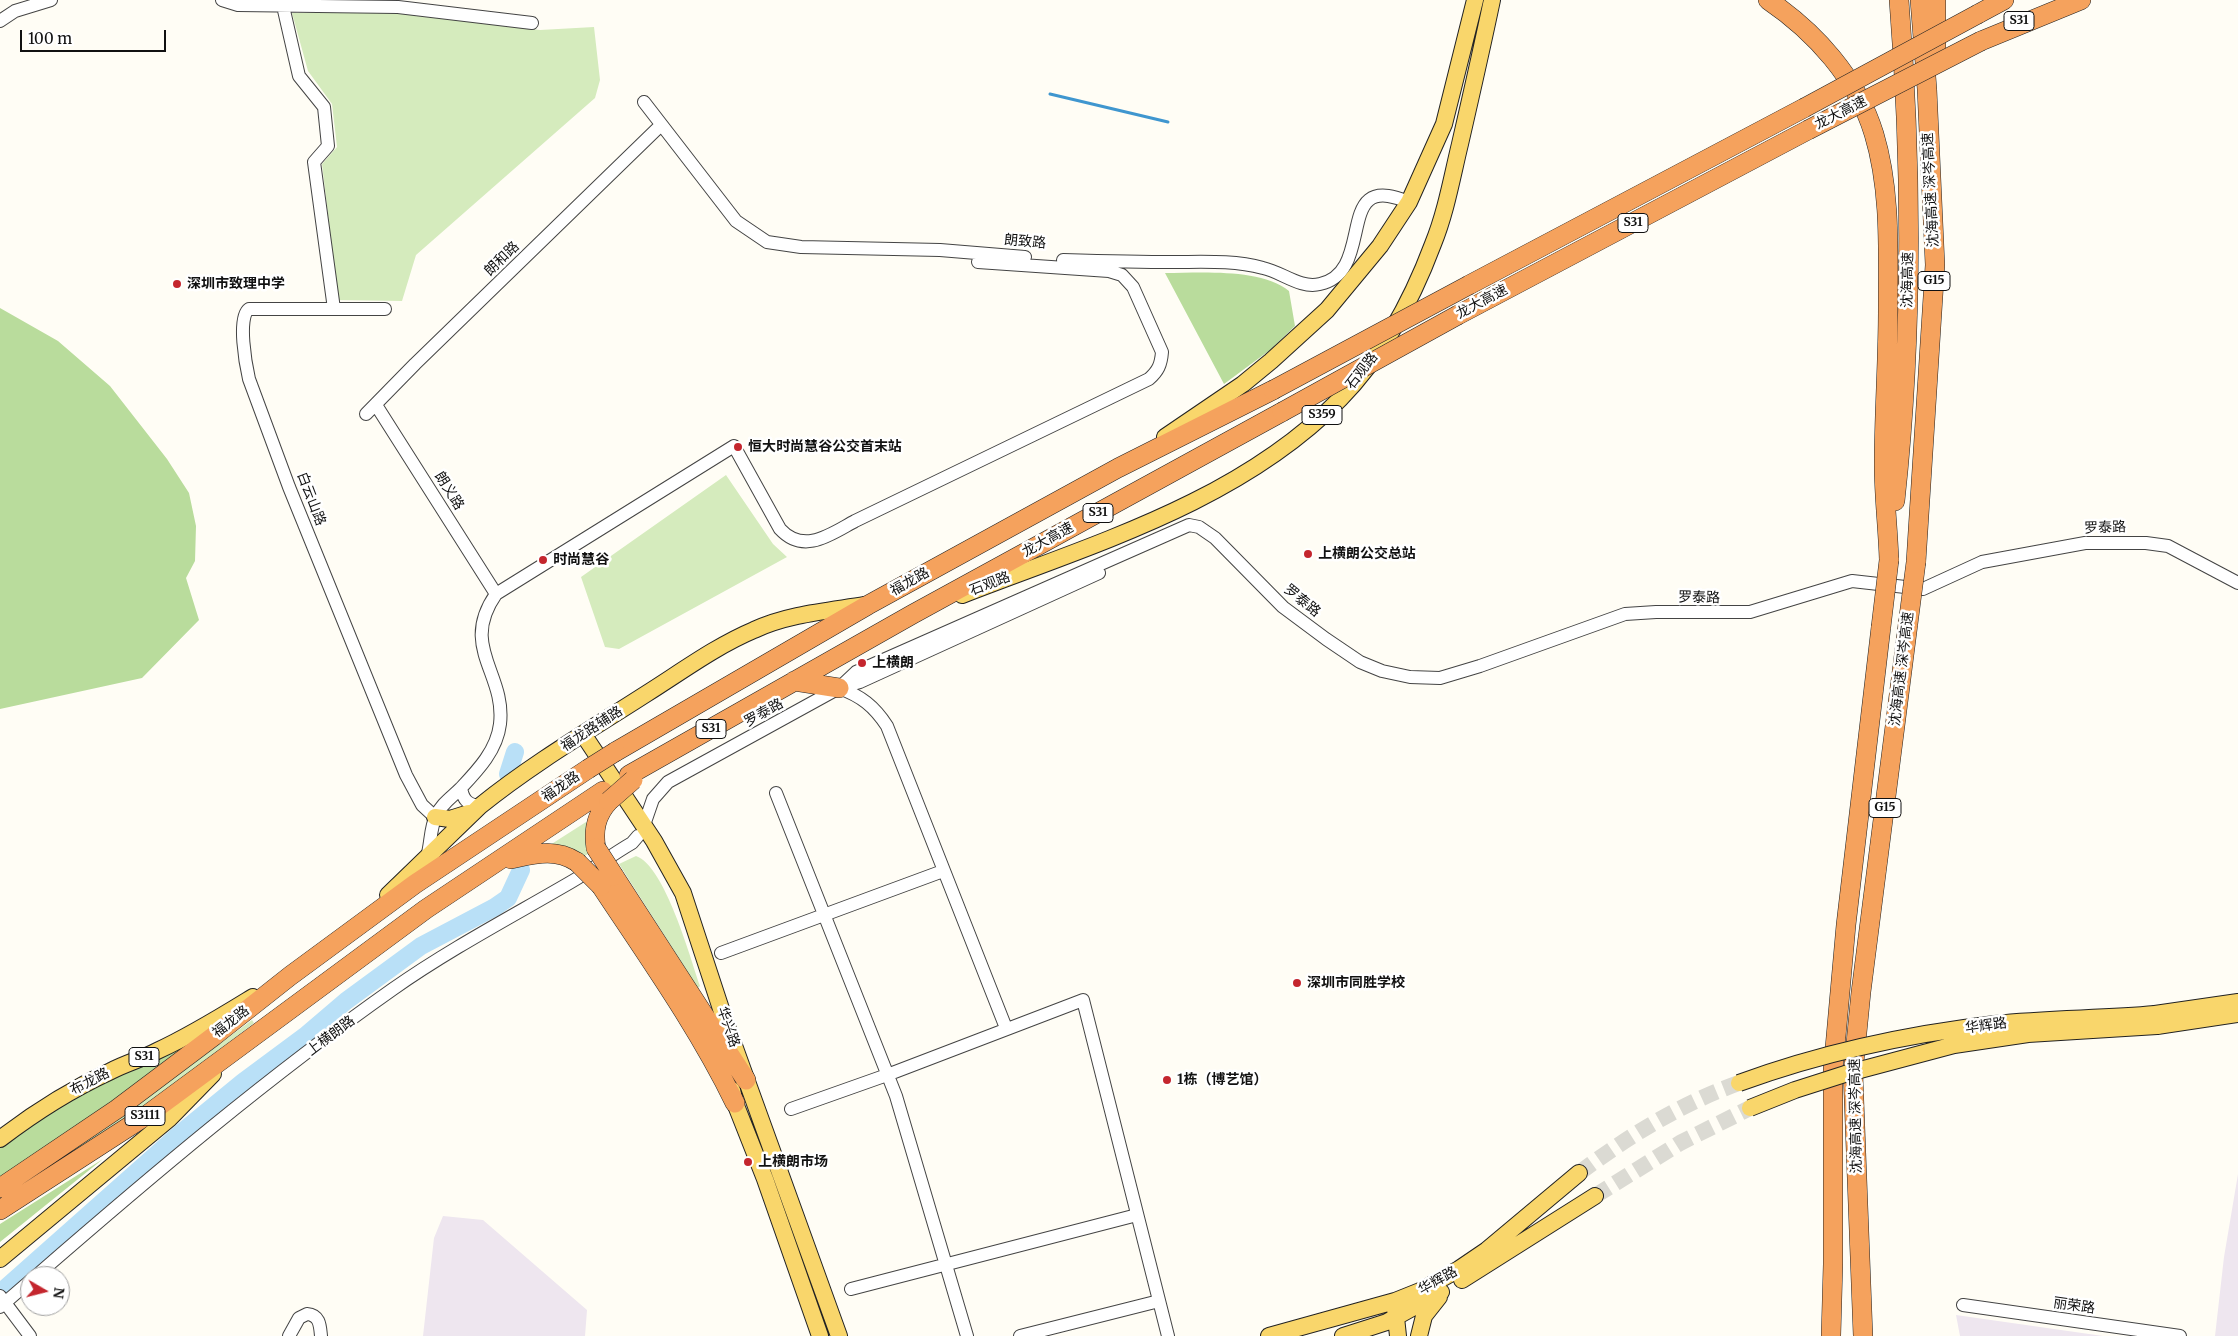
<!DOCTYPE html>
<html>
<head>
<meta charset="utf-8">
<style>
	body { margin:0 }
	#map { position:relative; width:2238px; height:1336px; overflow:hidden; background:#fffdf5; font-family:Merriweather,serif }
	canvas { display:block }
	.north { position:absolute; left:20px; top:1266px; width:50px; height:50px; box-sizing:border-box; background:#fff; border:1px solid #a0a0a0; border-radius:50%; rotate:98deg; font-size:14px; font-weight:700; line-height:20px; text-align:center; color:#111 }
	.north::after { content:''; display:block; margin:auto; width:18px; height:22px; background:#c4262e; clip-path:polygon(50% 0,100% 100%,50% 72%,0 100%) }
	.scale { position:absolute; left:20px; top:30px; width:146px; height:22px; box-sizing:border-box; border:2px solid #111; border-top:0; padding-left:6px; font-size:15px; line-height:18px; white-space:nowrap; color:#111; -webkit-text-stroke:4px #fff; paint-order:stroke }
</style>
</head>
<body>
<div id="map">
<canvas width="2238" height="1336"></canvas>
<div class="north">N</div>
<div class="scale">100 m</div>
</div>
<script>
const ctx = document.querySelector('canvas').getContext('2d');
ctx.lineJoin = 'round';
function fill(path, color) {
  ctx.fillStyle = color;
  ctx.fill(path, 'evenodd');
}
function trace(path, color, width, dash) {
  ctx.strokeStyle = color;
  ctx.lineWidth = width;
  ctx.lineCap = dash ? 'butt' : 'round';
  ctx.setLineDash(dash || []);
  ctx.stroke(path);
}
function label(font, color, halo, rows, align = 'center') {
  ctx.font = font + ' Merriweather,"Noto Sans SC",serif';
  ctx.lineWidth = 5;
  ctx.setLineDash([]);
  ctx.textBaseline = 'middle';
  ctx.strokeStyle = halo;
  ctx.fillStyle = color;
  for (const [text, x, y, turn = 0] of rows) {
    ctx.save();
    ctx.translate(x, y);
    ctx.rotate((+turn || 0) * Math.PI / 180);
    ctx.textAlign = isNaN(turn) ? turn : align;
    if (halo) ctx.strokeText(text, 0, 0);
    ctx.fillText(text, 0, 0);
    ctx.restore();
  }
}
fill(new Path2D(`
	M2238,1174V1336H2215L2224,1257Z
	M443,1216L483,1220L587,1310L585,1336H423L434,1238Z
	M1956,1315L2103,1336H1960Z`), '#eee6ef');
fill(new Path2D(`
	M399,11L540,30L594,27L600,80L595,98L416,255L402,301L338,300L322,164L337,147L332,104L308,71L292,13Z
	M726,475L773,544L787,557L619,649L605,647L581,577Z
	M586,822L589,827L591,852L580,859L550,845Z
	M636,856C665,866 690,957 700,986L698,988L619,864Z
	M252,1020L254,1023L123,1123L48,1175L44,1169L140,1103Z`), '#d5ebbd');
fill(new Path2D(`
	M1165,273C1201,273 1260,268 1289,291L1295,326L1270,350L1224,384Z
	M0,308L58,341L110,386L167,459L189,493L196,526L195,561L186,578L199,620L142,678L0,709Z
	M198,1035L173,1058L35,1155L0,1177V1147L94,1084Z
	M103,1159L0,1242V1224Z`), '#b9dc9c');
trace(new Path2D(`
	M1050,94L1168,122`), '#3f96cf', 3);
trace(new Path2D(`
	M508,774L515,752
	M0,1293L176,1137L243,1082L305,1036L346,1001L421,946L495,907L508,898L521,870`), '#b9e0f7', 18);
trace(new Path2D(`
	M1579,1173C1629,1136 1680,1104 1739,1083
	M1595,1196L1680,1143L1750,1108`), '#dbdad3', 16, [16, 8]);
const minor = new Path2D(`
	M222,0L238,5L398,7L532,23
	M283,6L299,76L324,107L328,146L314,162L334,309
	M0,21L15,11L51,0
	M644,102L736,221L767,242L801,247L940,250L1025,257
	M1063,260C1099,261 1136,262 1173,262C1203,262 1233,260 1263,268C1282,272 1300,289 1320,284C1362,275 1349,216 1369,200C1380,191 1398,198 1409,202
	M385,309H249C237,317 246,366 249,379L289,487L406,775L422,805L435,817
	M376,405L496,594
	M366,414L415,364L660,126
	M839,688L856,672L1189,525L1199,527L1215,538L1283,607L1326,639L1360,662L1382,671L1410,677L1440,678L1480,666L1625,614L1656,612H1750L1852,581L1923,589L1982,562L2085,543H2146L2168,546L2238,583
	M839,688C861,696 874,706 887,726L1006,1028
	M461,788C463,799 467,805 480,806
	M776,793L896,1096L967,1336
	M644,825L653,799L668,782L839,688L860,682L1099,573
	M427,857C431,844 430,828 436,816C441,804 452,797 461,788C478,770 497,750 500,724C506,673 459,647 496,594L734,446L780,529C804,555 831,534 855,521L1149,379C1158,371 1161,365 1162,352L1133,287L1122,275L1109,271L978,262
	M721,953L943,871
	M791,1109L887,1075L1083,1000L1168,1336
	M36,1276C151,1176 268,1077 393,989C450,949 511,917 571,882C592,870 611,855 632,843L638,836
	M851,1289L1137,1215
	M0,1296L30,1336
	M1963,1305L2180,1336
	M0,1307L30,1281
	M289,1336L299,1318L307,1314C320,1315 320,1326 321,1336
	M1020,1336L1159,1301`);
const major = new Path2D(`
	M1165,437L1243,384L1271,361L1327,310L1380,246L1409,202L1444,124L1475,0
	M962,595C1093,544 1239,502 1340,399C1382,356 1412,300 1433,244C1446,212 1452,177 1460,144C1471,96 1482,48 1492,0
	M583,734L654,841L683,893L723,1015L839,1336
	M435,817L450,819L469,813
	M388,895L480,806C532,764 590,730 646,694C681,672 716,646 754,630C788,614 828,611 865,605
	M2155,1014L2238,1002
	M2157,1026L2238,1014
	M732,1090L735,1103L765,1179L820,1336
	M0,1139C34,1113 72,1089 111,1071C126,1063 142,1059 157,1051C190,1036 222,1016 253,997
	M0,1259L170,1118L213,1074
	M1462,1280L1595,1196
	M1395,1308L1398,1336
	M1269,1336L1395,1301L1420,1291L1459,1269L1487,1250L1579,1173
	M1343,1336L1387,1322L1441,1292
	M1419,1336L1424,1316L1439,1297`);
const highway = new Path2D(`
	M1768,0C1815,32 1857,78 1874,134C1891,190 1888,252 1888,310C1888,362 1884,414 1884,465C1884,497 1888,528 1889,560
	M1936,0V52
	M1978,14L2004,0
	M1981,41L2081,0
	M1469,285L1804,108
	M1458,315L1808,130
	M1895,501C1913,335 1912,166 1899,0
	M1916,562L1935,265L1927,89L1920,0
	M794,681L839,688
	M615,752L868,605L1118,468L1273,390
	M629,775L913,614L1282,412
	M596,848C593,830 596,815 609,801
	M511,859C535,854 555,848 577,862
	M614,876L746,1080
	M601,886C648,957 698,1027 735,1103
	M0,1188L117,1109L214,1036L290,976L415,884L588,769
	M0,1210L147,1115L426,909L603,791
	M1831,1336L1833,1264V1070L1846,925L1881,627
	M1863,1336L1853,1073L1861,992L1908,624`);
trace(minor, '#444', 14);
trace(major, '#222', 18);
trace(highway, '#222', 20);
trace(minor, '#fff', 12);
trace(major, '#f9d66b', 16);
trace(highway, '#f5a25d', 19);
const majorBridge = new Path2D(`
	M1739,1083C1821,1053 1909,1034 1995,1024C2048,1018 2102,1019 2155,1014
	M1750,1108L1795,1090L1845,1074L1954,1045L2028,1034L2157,1026`);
const highwayBridge = new Path2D(`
	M1804,108L1978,14
	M1808,130L1981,41
	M1273,390L1469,285
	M1282,412L1458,315
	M1908,624L1916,562
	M1881,627L1889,560
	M588,769L615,752
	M609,801L633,780
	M596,848L614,876
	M577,862L601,886`);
trace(majorBridge, '#222', 18, []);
trace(highwayBridge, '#222', 20, []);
trace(majorBridge, '#f9d66b', 16);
trace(highwayBridge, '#f5a25d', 19);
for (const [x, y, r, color] of [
	[177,284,5,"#c4262e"],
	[738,447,5,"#c4262e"],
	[1308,554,5,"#c4262e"],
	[543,560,5,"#c4262e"],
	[862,663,5,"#c4262e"],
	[1297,983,5,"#c4262e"],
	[1167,1080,5,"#c4262e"],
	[748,1162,5,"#c4262e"]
]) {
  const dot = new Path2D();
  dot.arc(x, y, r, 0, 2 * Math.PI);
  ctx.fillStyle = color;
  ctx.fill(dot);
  trace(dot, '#fff', 2);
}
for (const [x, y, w] of [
	[2019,21,30],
	[1633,223,30],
	[1934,281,32],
	[1322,415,40],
	[1098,513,30],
	[711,729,30],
	[1885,808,32],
	[144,1057,30],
	[145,1116,40]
]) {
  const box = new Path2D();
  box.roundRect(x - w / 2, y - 9.5, w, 19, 4);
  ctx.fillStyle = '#fff';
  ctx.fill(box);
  trace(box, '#111', 1);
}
label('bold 12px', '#111', null, [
	["S31",2019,21],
	["S31",1633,223],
	["G15",1934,281],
	["S359",1322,415],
	["S31",1098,513],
	["S31",711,729],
	["G15",1885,808],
	["S31",144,1057],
	["S3111",145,1116]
]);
label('14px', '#111', '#fff', [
	["龙大高速",1841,113,-27],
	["沈海高速 深岑高速",1931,190,-93],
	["朗致路",1025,242,5],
	["朗和路",502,259,-44],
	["沈海高速",1908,280,-89],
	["龙大高速",1482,302,-28],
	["石观路",1362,371,-52],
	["朗义路",449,491,58],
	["白云山路",311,499,69],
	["罗泰路",2105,528,-2],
	["龙大高速",1048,540,-29],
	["福龙路",910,582,-29],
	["石观路",990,584,-21],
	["罗泰路",1699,598,1],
	["罗泰路",1302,601,39],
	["沈海高速 深岑高速",1902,669,-83],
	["罗泰路",764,713,-29],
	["福龙路辅路",592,729,-33],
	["福龙路",561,787,-34],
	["福龙路",231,1022,-38],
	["华辉路",1986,1026,-8],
	["华兴路",728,1027,71],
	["上横朗路",331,1036,-37],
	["布龙路",90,1082,-28],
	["沈海高速 深岑高速",1856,1116,-91],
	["华辉路",1438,1281,-29],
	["丽荣路",2074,1306,8]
]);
label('bold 14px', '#111', '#fff', [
	["深圳市致理中学",187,284],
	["恒大时尚慧谷公交首末站",748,447],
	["上横朗公交总站",1318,554],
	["时尚慧谷",553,560],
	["上横朗",872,663],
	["深圳市同胜学校",1307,983],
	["1栋（博艺馆）",1177,1080],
	["上横朗市场",758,1162]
], 'left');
</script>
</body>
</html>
